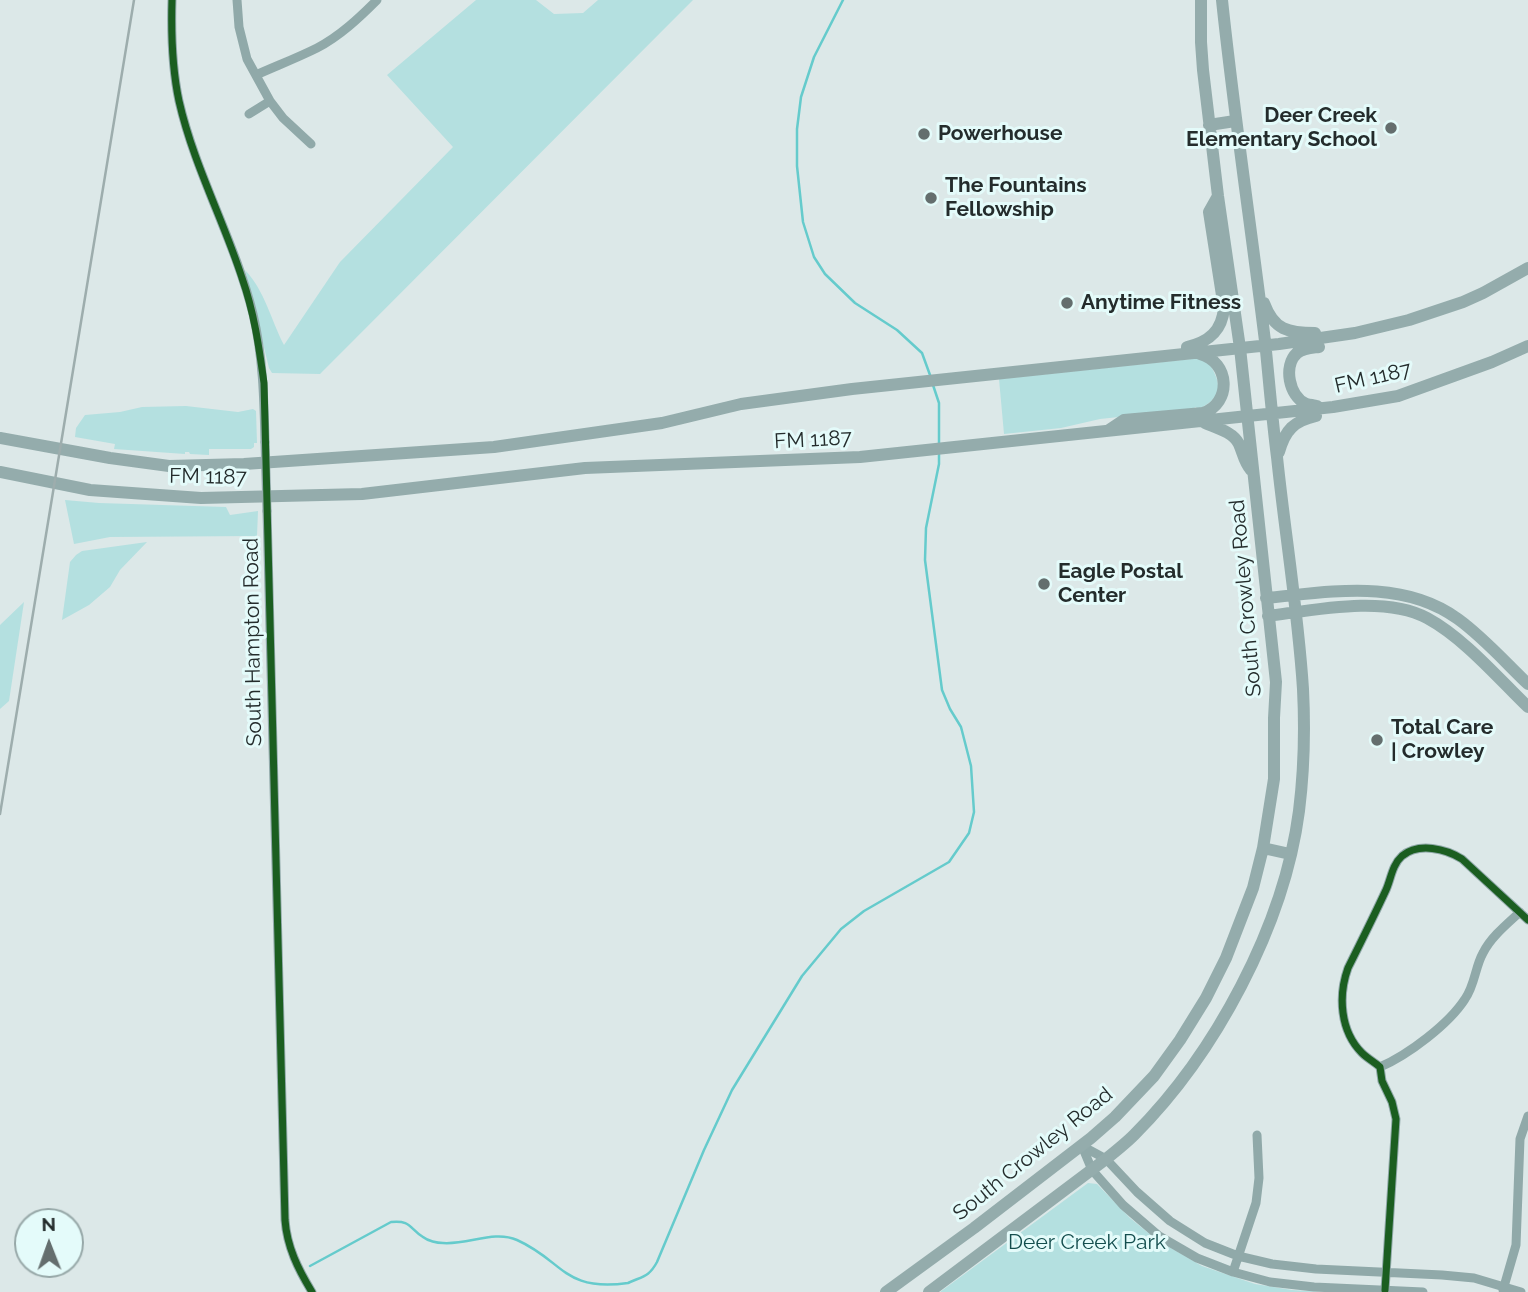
<!DOCTYPE html>
<html>
<head>
<meta charset="utf-8">
<style>
	body { margin:0 }
	#map { position:relative; width:1528px; height:1292px; overflow:hidden; background:#dce8e8; font-family:Raleway,sans-serif }
	canvas { display:block }
	.north { position:absolute; left:14px; top:1208px; width:70px; height:70px; box-sizing:border-box; background:#e4fbfa; border:2px solid #97a8a8; border-radius:50%; rotate:359deg; font-size:19px; font-weight:700; line-height:28px; text-align:center; color:#242c2c }
	.north::after { content:''; display:block; margin:auto; width:24px; height:32px; background:#646e6e; clip-path:polygon(50% 0,100% 100%,50% 72%,0 100%) }
</style>
</head>
<body>
<div id="map">
<canvas width="1528" height="1292"></canvas>
<div class="north">N</div>
</div>
<script>
const ctx = document.querySelector('canvas').getContext('2d');
ctx.lineJoin = 'round';
function fill(path, color) {
  ctx.fillStyle = color;
  ctx.fill(path, 'evenodd');
}
function trace(path, color, width, dash) {
  ctx.strokeStyle = color;
  ctx.lineWidth = width;
  ctx.lineCap = dash ? 'butt' : 'round';
  ctx.setLineDash(dash || []);
  ctx.stroke(path);
}
function label(font, color, halo, rows, align = 'center') {
  ctx.font = font + ' Raleway,sans-serif';
  ctx.lineWidth = 6;
  ctx.setLineDash([]);
  ctx.textBaseline = 'middle';
  ctx.strokeStyle = halo;
  ctx.fillStyle = color;
  for (const [text, x, y, turn = 0] of rows) {
    ctx.save();
    ctx.translate(x, y);
    ctx.rotate((+turn || 0) * Math.PI / 180);
    ctx.textAlign = isNaN(turn) ? turn : align;
    if (halo) ctx.strokeText(text, 0, 0);
    ctx.fillText(text, 0, 0);
    ctx.restore();
  }
}
fill(new Path2D(`
	M476,0H536L554,14L583,13L598,0H693L320,374L272,373L269,368L245,270C265,291 271,320 284,345L340,262L453,147L387,75Z
	M1201,358L1208,361C1221,383 1225,396 1199,409L1195,407L1194,409L1100,419L1061,428L1004,434L999,379Z
	M186,406L238,412L253,409L256,411L257,443H254V447L251,449H209V455L190,454L189,452H185V454L114,449L115,444L75,437L76,428L85,415L120,412L142,407Z
	M65,500L99,503L226,507L230,515L258,511L257,536L110,537L74,544Z
	M147,542L120,570L110,587L89,605L62,620L70,562L76,555L82,551Z
	M24,602L9,701L0,709V625Z
	M1088,1183L1097,1184L1130,1218L1157,1240L1202,1266L1255,1284L1292,1290L1326,1292H940Z`), '#b4e0e0');
trace(new Path2D(`
	M843,0L814,57L801,97L797,129V166L803,222L814,257L825,274L855,303L897,330L922,353L930,375
	M933,385L939,403V444
	M310,1266L391,1222C411,1220 409,1228 423,1237C428,1241 437,1243 443,1243C468,1245 494,1230 517,1240C564,1261 563,1292 628,1283C643,1276 649,1277 657,1262L704,1150L732,1090L802,976L841,929L864,911L949,862L969,833L974,812L971,766L961,727L950,709L942,690L925,560L926,528L939,464V454`), '#65cbcc', 2.5);
trace(new Path2D(`
	M172,0C171,34 172,68 179,101C196,175 235,241 253,314C263,356 264,399 265,442
	M237,0L239,27L247,59L270,101L283,118L311,144
	M256,75C276,66 297,58 317,48C340,36 359,18 377,0
	M249,114L270,101
	M267,511L285,1220C287,1247 298,1269 312,1292
	M1380,1067C1408,1055 1449,1024 1465,999C1475,985 1475,967 1483,953C1491,937 1507,924 1520,912
	M1082,1146L1106,1159L1137,1192L1170,1221L1205,1243L1238,1256L1272,1264L1316,1269L1442,1275L1474,1278L1521,1292
	M1082,1146L1092,1170L1123,1205L1159,1236L1197,1258L1233,1272L1270,1282L1314,1287L1423,1292
	M1233,1272L1256,1203L1259,1178L1257,1135
	M1385,1290L1396,1119L1392,1102L1382,1081L1380,1067C1374,1062 1367,1058 1362,1053C1340,1031 1338,996 1348,968C1361,942 1374,916 1386,890C1391,879 1392,865 1402,856C1419,842 1446,849 1462,859L1528,920
	M1503,1290L1516,1245L1520,1139L1528,1116`), '#90a9a9', 9);
trace(new Path2D(`
	M1209,125L1235,121
	M1264,303C1274,330 1288,333 1315,333
	M1187,347C1209,342 1222,331 1224,308L1209,212L1218,196
	M1317,406C1316,406 1307,404 1306,404C1289,396 1283,366 1297,353C1304,348 1311,348 1319,347
	M1205,423C1217,428 1233,432 1239,444C1243,453 1244,462 1251,470
	M1109,430L1124,420L1203,413C1232,403 1230,362 1200,354
	M0,438L110,458L169,466L244,464L494,447L662,423L741,404L852,389L1279,344L1355,333L1409,320L1463,302L1483,293L1528,268
	M1279,452C1285,430 1294,421 1316,416
	M0,472L90,490L201,498L362,494L585,468L860,457L1333,407L1398,396L1492,362L1528,346
	M1266,598C1330,592 1402,578 1458,619C1483,637 1505,662 1528,684
	M1268,616C1314,610 1385,595 1427,618C1464,638 1498,678 1528,707
	M1263,848L1290,854
	M886,1292L974,1228L1091,1138L1115,1117L1154,1076L1180,1040L1206,998L1226,958L1253,888L1263,848L1274,779V718L1276,682L1240,348L1218,196L1203,70L1201,42V0
	M929,1292L1106,1159C1116,1151 1126,1143 1134,1135C1215,1054 1284,926 1299,811C1304,771 1305,729 1303,689C1298,611 1285,534 1277,457C1272,418 1269,380 1265,341C1251,227 1234,114 1222,0`), '#94acac', 12);
trace(new Path2D(`
	M0,814L134,0`), '#9dadad', 2.5);
trace(new Path2D(`
	M265,442L267,511`), '#90a9a9', 9);
trace(new Path2D(`
	M172,0C171,34 172,68 179,101C193,163 223,219 242,278C254,312 259,347 264,383L285,1220C287,1247 298,1269 312,1292
	M1385,1290L1396,1119L1392,1102L1382,1081L1380,1067C1374,1062 1367,1058 1362,1053C1340,1031 1338,996 1348,968C1361,942 1374,916 1386,890C1391,879 1392,865 1402,856C1419,842 1446,849 1462,859L1528,920`), '#1b5e20', 7);
for (const [x, y, r, color] of [
	[1391,128,7,"#646e6e"],
	[924,134,7,"#646e6e"],
	[931,198,7,"#646e6e"],
	[1067,303,7,"#646e6e"],
	[1044,584,7,"#646e6e"],
	[1377,740,7,"#646e6e"]
]) {
  const dot = new Path2D();
  dot.arc(x, y, r, 0, 2 * Math.PI);
  ctx.fillStyle = color;
  ctx.fill(dot);
  trace(dot, '#e4fbfa', 2.5);
}
label('bold 21px', '#242c2c', '#e4fbfa', [
	["Deer Creek",1377,116,"right"],
	["Elementary School",1377,140,"right"],
	["Powerhouse",938,134],
	["The Fountains",945,186],
	["Fellowship",945,210],
	["Anytime Fitness",1081,303],
	["Eagle Postal",1058,572],
	["Center",1058,596],
	["Total Care",1391,728],
	["| Crowley",1391,752]
], 'left');
label('21px', '#242c2c', '#e4fbfa', [
	["FM 1187",1373,378,-13],
	["FM 1187",813,440,-3],
	["FM 1187",208,477,1],
	["South Crowley Road",1246,598,-95],
	["South Hampton Road",253,642,-91],
	["South Crowley Road",1033,1154,-39]
]);
label('21px', '#144e4e', '#e4fbfa', [
	["Deer Creek Park",1087,1243]
]);
</script>
</body>
</html>
